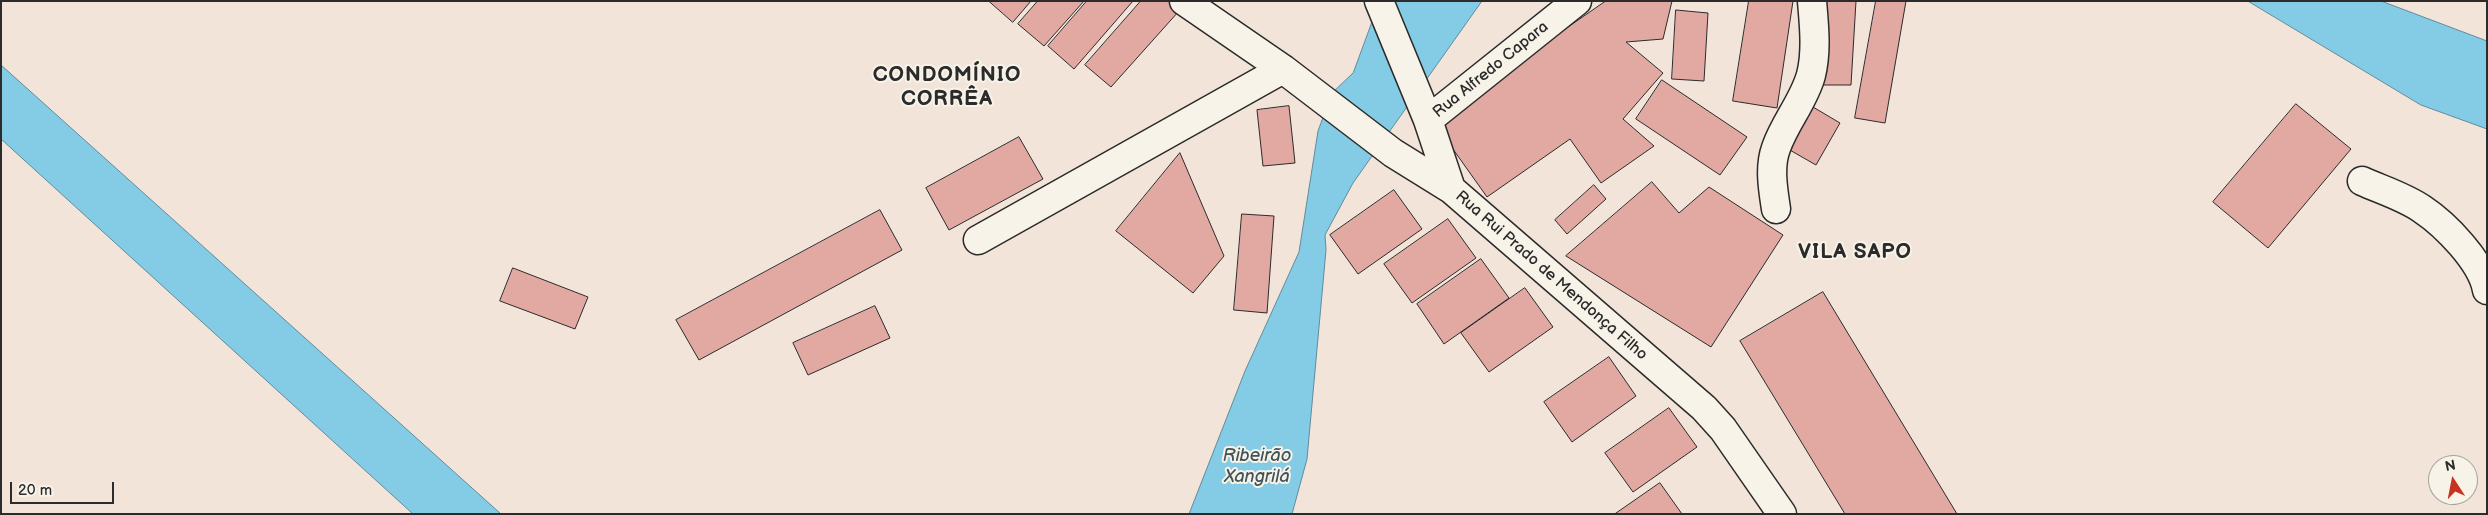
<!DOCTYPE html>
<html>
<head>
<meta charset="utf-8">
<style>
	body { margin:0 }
	#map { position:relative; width:2488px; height:515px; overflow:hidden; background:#f3e4da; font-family:"Balsamiq Sans",sans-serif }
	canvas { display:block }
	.frame { position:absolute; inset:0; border:2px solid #2b2b2b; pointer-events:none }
	.north { position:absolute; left:2428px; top:455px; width:50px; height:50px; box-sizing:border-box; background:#f7f3e8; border:1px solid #a5a39c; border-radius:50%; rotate:349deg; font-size:14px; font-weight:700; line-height:20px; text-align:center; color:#2b2b2b }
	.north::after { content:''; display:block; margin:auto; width:18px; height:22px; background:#c8321e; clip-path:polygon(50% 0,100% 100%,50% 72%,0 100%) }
	.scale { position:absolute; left:10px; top:482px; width:104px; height:22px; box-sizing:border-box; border:2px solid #2b2b2b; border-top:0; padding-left:6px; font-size:15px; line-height:18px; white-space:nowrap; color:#2b2b2b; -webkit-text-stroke:4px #f7f3e8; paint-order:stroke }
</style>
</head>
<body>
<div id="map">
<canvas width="2488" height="515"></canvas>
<div class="frame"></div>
<div class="north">N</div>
<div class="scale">20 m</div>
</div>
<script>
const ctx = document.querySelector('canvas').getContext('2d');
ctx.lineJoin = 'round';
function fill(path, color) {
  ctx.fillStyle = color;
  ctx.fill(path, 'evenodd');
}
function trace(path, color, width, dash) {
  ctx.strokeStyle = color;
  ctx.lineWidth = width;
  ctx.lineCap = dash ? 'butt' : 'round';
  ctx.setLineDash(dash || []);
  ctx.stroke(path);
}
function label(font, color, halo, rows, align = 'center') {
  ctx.font = font + ' "Balsamiq Sans",sans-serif';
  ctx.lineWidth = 4;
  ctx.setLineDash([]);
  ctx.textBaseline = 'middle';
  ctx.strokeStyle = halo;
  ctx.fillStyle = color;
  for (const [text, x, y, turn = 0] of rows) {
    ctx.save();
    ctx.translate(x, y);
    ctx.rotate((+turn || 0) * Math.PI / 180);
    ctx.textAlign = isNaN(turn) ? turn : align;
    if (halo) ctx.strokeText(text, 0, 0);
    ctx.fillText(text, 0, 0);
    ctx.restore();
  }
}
const water = new Path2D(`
	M1380,1H1482L1353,183L1325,235L1326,250L1307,459L1292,514H1189L1245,371L1299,252L1318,131L1332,93L1353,73Z
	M2248,1H2381L2487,41V129L2421,105Z
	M1,65L501,514H413L1,139Z`);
fill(water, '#84cbe6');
trace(water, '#608b9b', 1);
const building = new Path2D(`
	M989,1H1031L1013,22Z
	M1038,1H1084L1044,46L1018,24Z
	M1087,1H1133L1074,69L1048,46Z
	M1141,1H1168L1179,11L1111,87L1085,65Z
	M1606,1H1672L1663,39L1626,42L1663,73L1623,119L1654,146L1601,183L1570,139L1487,197L1433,121Z
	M1749,1H1793L1777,108L1733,101Z
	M1826,1H1856L1851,85H1820Z
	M1876,1H1906L1885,123L1855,118Z
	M1676,10L1708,13L1704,81L1672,79Z
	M1662,80L1747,137L1720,175L1636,119Z
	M2296,104L2351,149L2268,248L2213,202Z
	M1289,106L1295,163L1263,166L1257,110Z
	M1813,107L1840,123L1816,165L1788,149Z
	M1019,137L1043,179L949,230L926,188Z
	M1180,153L1224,256L1193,293L1116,231Z
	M1652,182L1679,213L1709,187L1783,235L1711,347L1566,256Z
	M1594,185L1606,199L1567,234L1555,220Z
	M1394,190L1422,229L1358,274L1330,235Z
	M880,210L902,250L699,360L676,320Z
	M1242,214L1274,216L1267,313L1234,310Z
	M1448,219L1476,258L1412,303L1384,264Z
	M1481,259L1509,298L1444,344L1417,304Z
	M513,268L588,297L575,329L500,301Z
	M1525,288L1553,327L1489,372L1461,333Z
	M1823,292L1957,514H1845L1740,341Z
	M875,306L890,338L808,375L793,343Z
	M1609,357L1636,396L1572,442L1544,402Z
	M1669,408L1697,447L1633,492L1605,453Z
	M1660,483L1682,514H1615Z`);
fill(building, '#e2a8a2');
trace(building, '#2b2b2b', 1);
const minor = new Path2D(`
	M1184,1L1283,69L1393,153L1451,189
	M1379,1L1428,120L1451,189L1704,408L1723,429L1782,514
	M1428,120L1577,1
	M2362,181C2382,190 2405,197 2422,209C2446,225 2482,262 2487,290
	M1776,209C1773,189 1769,167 1776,148C1785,122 1804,101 1811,75C1817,51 1814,25 1812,1
	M978,240L1283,69`);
trace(minor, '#2b2b2b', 31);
trace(minor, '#f7f3e8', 28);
label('16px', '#2b2b2b', '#f7f3e8', [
	["Rua Alfredo Capara",1491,70,-39],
	["Rua Rui Prado de Mendonça Filho",1551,276,41]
]);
label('italic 18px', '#41535a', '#f7f3e8', [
	["Ribeirão",1257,456],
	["Xangrilá",1257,477]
]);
ctx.letterSpacing = '1px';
label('bold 21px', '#2b2b2b', '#f7f3e8', [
	["CONDOMÍNIO",947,76],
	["CORRÊA",947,100],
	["VILA SAPO",1855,253]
]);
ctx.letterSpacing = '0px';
</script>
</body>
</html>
